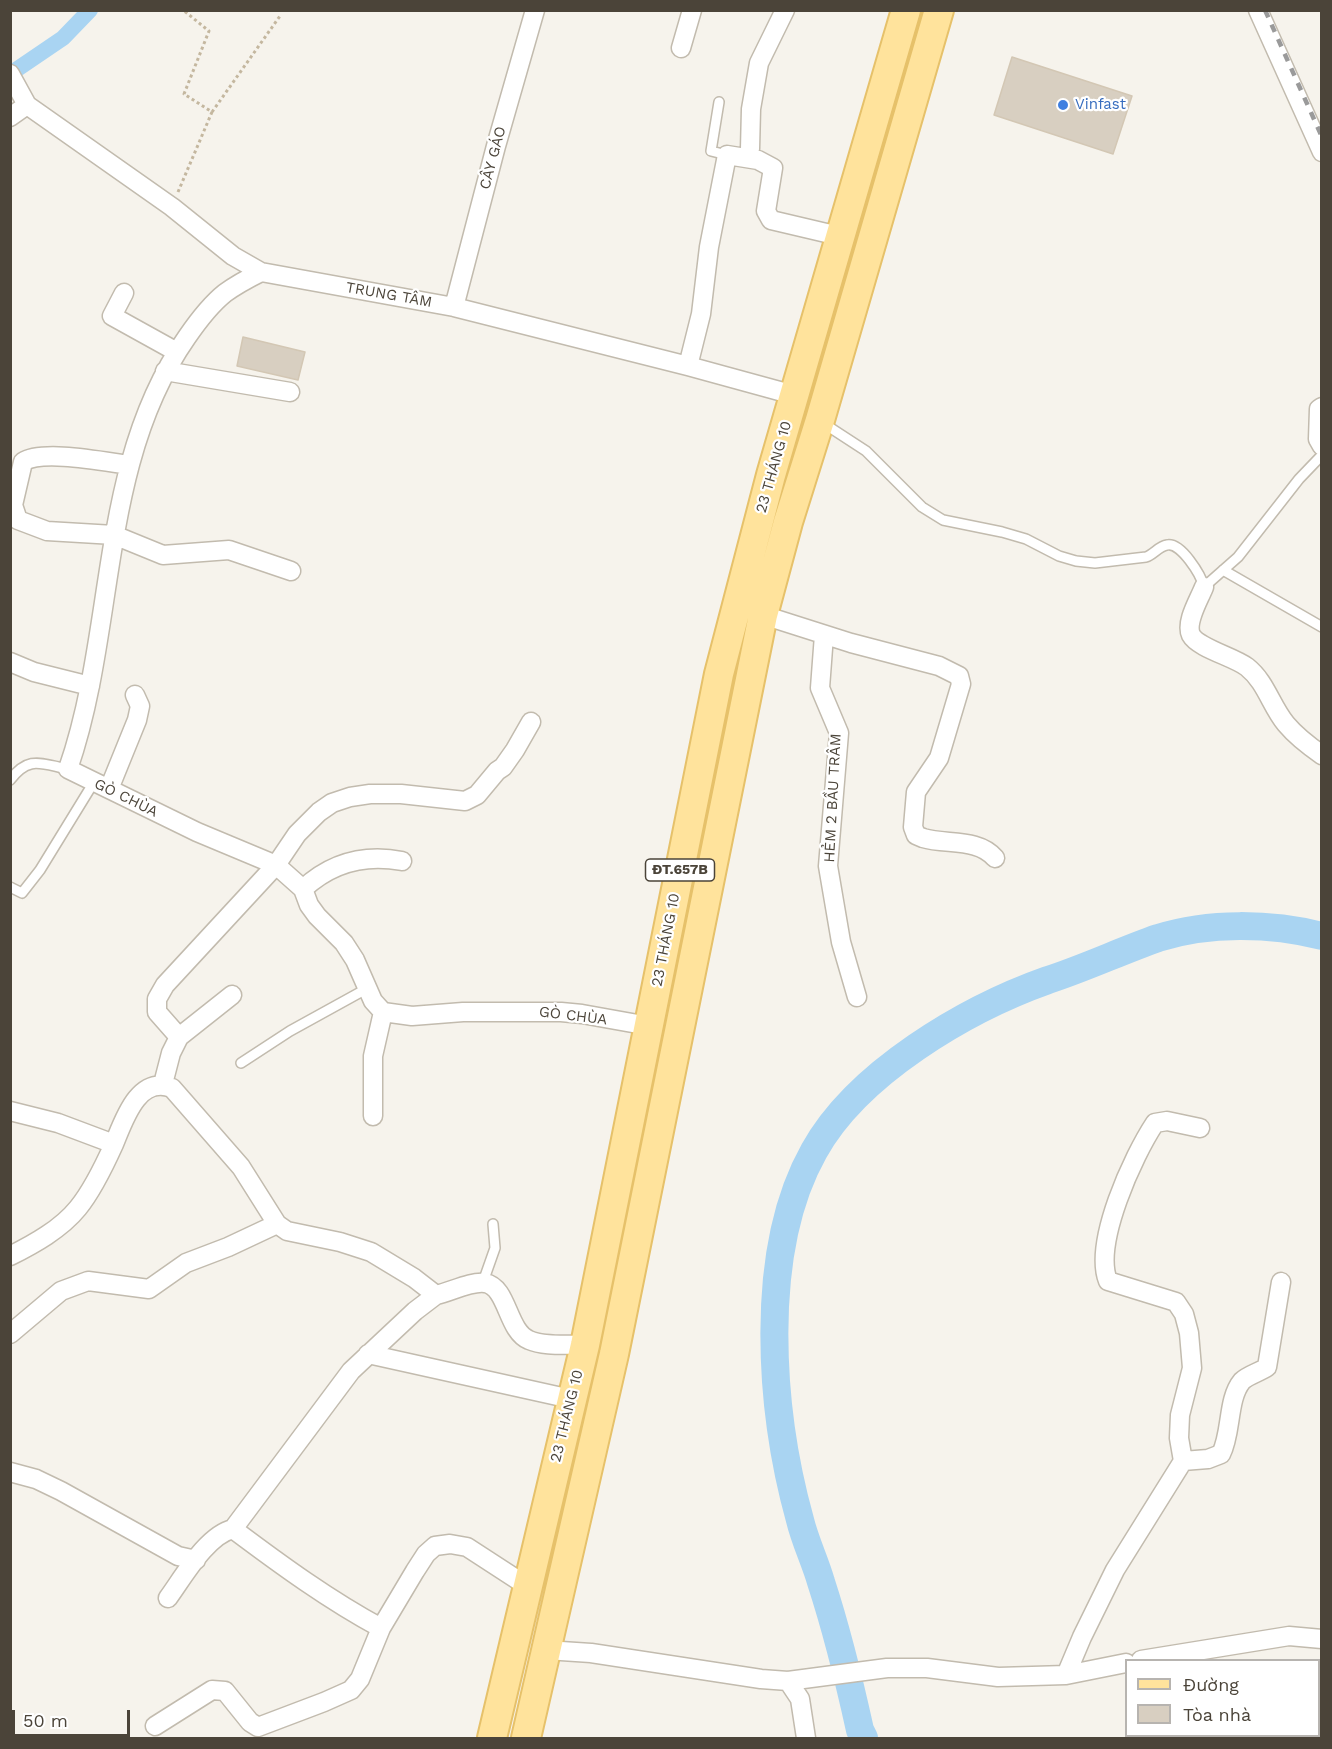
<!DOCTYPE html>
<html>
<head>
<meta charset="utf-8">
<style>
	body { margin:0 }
	#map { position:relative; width:1332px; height:1749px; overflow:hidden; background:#f6f3ec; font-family:"Work Sans",sans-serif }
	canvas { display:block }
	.frame { position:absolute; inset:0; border:12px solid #4b4439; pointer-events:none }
	.legend { position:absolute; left:1125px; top:1659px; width:195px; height:78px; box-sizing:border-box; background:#fff; border:2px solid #b7b4b0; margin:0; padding:8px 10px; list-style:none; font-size:18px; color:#4b4439 }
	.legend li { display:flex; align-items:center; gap:12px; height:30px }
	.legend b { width:30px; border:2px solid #b7b4b0 }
	.scale { position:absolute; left:12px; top:1710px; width:118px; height:27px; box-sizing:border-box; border:3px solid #4b4439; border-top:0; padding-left:8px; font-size:18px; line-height:21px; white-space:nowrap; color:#4b4439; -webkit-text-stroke:4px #fff; paint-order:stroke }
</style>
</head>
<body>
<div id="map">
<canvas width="1332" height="1749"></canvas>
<div class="frame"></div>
<ul class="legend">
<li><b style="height:8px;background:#ffe39c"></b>Đường</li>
<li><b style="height:16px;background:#d8cfc1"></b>Tòa nhà</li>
</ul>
<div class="scale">50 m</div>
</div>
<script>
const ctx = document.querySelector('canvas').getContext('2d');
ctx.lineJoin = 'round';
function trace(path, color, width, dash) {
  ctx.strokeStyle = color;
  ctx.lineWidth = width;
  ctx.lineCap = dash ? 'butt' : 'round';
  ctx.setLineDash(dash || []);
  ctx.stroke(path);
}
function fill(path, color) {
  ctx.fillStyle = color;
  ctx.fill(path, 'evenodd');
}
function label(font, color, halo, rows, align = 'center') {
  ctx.font = font + ' "Work Sans",sans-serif';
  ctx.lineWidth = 4.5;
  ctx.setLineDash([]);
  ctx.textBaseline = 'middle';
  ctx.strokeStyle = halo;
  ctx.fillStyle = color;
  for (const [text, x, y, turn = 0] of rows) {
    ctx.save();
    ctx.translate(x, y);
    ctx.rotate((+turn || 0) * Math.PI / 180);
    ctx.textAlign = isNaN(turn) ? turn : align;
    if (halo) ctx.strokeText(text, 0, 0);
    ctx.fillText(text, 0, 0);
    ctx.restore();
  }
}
trace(new Path2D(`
	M10,74L63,38L90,10`), '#a9d4f2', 16);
trace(new Path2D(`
	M864,1738L860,1730C849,1680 837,1631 821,1582C815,1561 805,1541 800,1520C770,1412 757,1252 814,1151C857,1073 966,1009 1048,980C1085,968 1121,951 1158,938C1209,922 1270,923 1322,936`), '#a9d4f2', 28);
const building = new Path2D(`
	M1012,57L1132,96L1113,154L994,115Z
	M243,337L305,352L298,380L237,366Z`);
fill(building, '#d8cfc1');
trace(building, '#d3c7b4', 1.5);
const service = new Path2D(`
	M719,102L711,151L727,155
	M823,423L866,451L922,507L943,520L1002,532L1026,539L1059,556L1076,561L1095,563L1146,557C1153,555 1159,546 1167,545C1181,542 1201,575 1204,587L1238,557L1299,479L1322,455
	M1223,570L1322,627
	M10,780C29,755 41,764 68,769
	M10,887L22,893L40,870L94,782
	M241,1063L290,1031L368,988
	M483,1282L495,1248L493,1224`);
const minor = new Path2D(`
	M1258,10L1322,152
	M681,48L692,10
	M10,74L27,105L172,207L233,256L261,272L454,307L688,366L794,395
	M10,117L27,105
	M750,149L751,109L759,63L785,10
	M261,272C249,278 236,285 225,293C210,305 198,321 187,337C98,464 117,628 68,769L197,832L276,865L303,889L309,905L317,916L344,943L355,960L373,1001L383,1012L412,1016L463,1012H561L582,1014L649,1026
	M124,293L112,316L177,352
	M454,307L496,146L535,10
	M688,366L701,314L709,247L727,155L758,160L773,168L766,211L771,220L839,236
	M165,371L290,392
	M1322,407L1319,409L1318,439L1322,446
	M130,465C106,462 42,449 23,462L13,505L18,520L47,531L114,535L163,555L229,550L291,571
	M1204,587C1199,600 1185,622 1191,635C1198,648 1234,657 1247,667C1266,682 1271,706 1286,724C1296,736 1309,746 1322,755
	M763,615L851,643L939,666L959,676L961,684L939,758L916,792L913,827L916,835L923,838C947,845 978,838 995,858
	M824,635L820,688L839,733L828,866L841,942L857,997
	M10,662L34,672L90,686
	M109,789L137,720L140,706L135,695
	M303,889C331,863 365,854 402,861
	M179,1037L157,1012V999L165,985L276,865L297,834L319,812L332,803L350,797L370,794H401L465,801L477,795L497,771L503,767L515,750L531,722
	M163,1084L171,1053L179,1037L232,995
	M10,1111L58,1123L114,1144
	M373,1116V1056L383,1012
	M10,1256C34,1244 61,1229 78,1208C91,1192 105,1164 114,1144C124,1120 138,1075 172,1088L241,1167L277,1224L287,1231L340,1242L371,1252L414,1278L436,1295C451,1292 470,1281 485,1283C508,1287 507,1331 529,1340C545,1347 568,1344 585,1345
	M10,1334L61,1291L88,1281L149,1289L186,1263L228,1247L277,1224
	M368,1354L571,1399
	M1183,1461L1208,1459L1221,1454C1232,1433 1227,1399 1242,1381C1248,1375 1260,1372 1267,1367L1281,1282
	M10,1472L36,1479L61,1491L178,1556L196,1560
	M233,1529L351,1371L415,1311L436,1295
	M168,1598C184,1576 207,1535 233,1529C281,1565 329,1600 381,1628
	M546,1650L591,1653L761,1679L788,1681L887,1668H927L998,1677L1066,1675L1126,1663
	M1141,1660L1289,1636L1322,1639
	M1066,1675L1082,1637L1115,1570L1183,1461L1179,1438L1180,1415L1192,1368L1189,1333L1184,1314L1176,1302L1108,1281C1093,1243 1133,1156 1155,1123L1167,1121L1200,1128
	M788,1681L800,1699L806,1738
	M155,1726L212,1690L225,1691L250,1722L258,1727L324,1702L351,1690L360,1679L381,1628L415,1571L426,1554L435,1546L450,1544L467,1547L527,1586`);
const primary = new Path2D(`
	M492,1738L585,1345L719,674L771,475L906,10
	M526,1738L614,1354L763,615L788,522L820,420L939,10`);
trace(service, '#c2bbae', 12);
trace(minor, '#c2bbae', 21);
trace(primary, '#e6c16a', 32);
trace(new Path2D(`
	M212,112L280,16
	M178,192L212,112L184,94L209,31L183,10`), '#c4b79f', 3, [3, 3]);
trace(service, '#fff', 9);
trace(minor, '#fff', 18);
trace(primary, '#ffe39c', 28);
trace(new Path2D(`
	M1265,10L1322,137`), '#9a9a9a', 4.5, [8, 8]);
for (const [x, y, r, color] of [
	[1063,105,6,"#3f7fe0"]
]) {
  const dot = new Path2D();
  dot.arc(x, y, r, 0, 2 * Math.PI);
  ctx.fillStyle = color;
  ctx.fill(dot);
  trace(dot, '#fff', 2);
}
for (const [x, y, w] of [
	[680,870,69]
]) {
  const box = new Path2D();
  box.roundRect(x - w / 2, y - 11, w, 22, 4.5);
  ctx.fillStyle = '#fff';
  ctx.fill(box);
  trace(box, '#4b4439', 1.5);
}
label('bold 14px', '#4b4439', null, [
	["ĐT.657B",680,870]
]);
label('15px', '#366cbe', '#fff', [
	["Vinfast",1075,105]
], 'left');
label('15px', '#4b4439', '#fff', [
	["CÂY GÁO",493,158,-75],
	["TRUNG TÂM",389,295,10],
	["23 THÁNG 10",774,467,-74],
	["GÒ CHÙA",126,798,26],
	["HẺM 2 BẦU TRÂM",833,798,-87],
	["23 THÁNG 10",666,940,-79],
	["GÒ CHÙA",573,1016,7],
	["23 THÁNG 10",567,1416,-76]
]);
</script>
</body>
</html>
